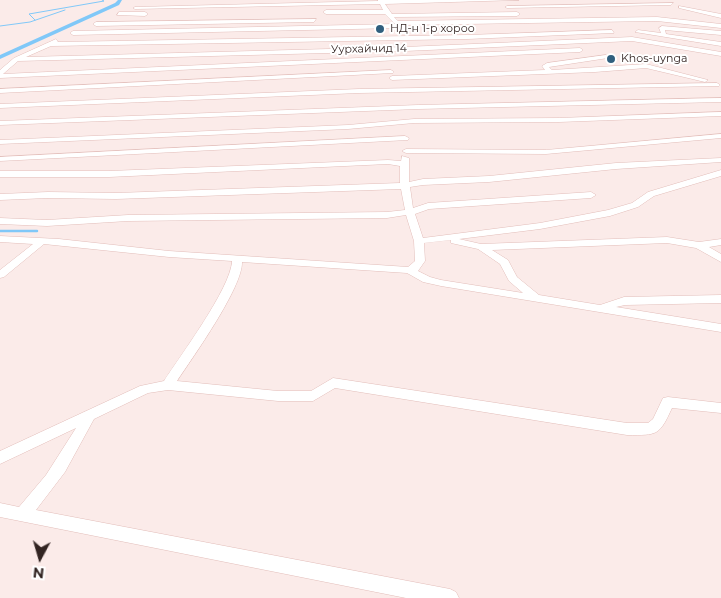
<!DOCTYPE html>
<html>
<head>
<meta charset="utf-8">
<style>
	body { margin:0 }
	#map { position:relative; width:721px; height:598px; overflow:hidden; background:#fbebe9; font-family:Montserrat,sans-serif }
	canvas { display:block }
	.north { position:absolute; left:15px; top:533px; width:50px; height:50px; -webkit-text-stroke:4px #fff; paint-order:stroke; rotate:186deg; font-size:14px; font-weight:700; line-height:20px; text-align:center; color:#322422 }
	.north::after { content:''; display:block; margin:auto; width:18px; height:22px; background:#322422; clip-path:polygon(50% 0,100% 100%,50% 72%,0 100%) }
</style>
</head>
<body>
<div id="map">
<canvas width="721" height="598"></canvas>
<div class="north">N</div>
</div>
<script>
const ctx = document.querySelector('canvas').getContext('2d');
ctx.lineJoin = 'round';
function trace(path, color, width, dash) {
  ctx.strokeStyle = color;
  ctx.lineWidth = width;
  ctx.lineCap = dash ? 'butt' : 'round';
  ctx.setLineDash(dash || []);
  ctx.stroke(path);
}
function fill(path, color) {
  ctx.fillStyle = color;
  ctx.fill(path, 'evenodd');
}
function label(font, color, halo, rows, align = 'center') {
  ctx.font = font + ' Montserrat,sans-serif';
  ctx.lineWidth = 4;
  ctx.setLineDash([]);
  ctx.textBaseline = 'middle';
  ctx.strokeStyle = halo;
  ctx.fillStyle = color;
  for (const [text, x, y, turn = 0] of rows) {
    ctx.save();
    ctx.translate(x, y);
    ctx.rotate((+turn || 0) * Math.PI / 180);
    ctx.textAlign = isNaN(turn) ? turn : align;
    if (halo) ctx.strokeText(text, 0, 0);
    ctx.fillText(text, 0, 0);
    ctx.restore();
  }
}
trace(new Path2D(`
	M35,20L29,14L104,1L102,0
	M0,26L30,22L65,10`), '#80c8f8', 1);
trace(new Path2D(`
	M0,231H37`), '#80c8f8', 2.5);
fill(new Path2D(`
	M118,0H122L119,5L0,59V55L115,3Z`), '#80c8f8');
const minor = new Path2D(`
	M378,0H519L385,4L392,14L517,12L520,14L517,16L394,17L398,21L657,17L721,24V28L657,21L401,25L402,26L399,28L73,35L70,33L73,31L395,24L385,14H326L323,12L326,10H383L380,4L135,9L133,8L135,7L378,1Z
	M673,3L671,5L507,8L505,7L507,6Z
	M679,6L721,14V18L679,8Z
	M119,12H145L148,14L145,16L117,15Z
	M316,19L314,22L96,26L93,24L96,22Z
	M662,26L721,31V35L665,30L666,34L721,42V46L635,32L638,30L661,33L659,28Z
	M612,30L614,33L467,39L51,46L26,57L405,47L632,37L721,52V56L632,41L405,51L18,61L3,74L580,48L583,50L580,52L0,78V70L14,58L56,39L58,42L467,35Z
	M606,55L609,57L608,58L549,67L552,70L646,64L708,80L705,82L646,68L595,72L392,80L389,78L392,76L545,70L542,66L547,63Z
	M391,70L394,72L393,73L0,93V89Z
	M717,83L720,85L719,86L359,93L0,108V104L359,89Z
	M721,98V102L418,109L0,125V121L418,105Z
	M721,112V116L559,122L414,123L348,129L0,144V140L348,125L414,119L559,118Z
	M721,134V138L546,154L406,153L402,151L406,149L546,150Z
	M405,136L409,138L408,140L0,161V157Z
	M402,156L409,158V182L423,179L489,176L616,163L721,158V162L616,169L489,182L423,185L410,187L413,208L428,203L591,192L596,195L591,198L429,209L415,214L423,238L540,223L608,210L632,203L648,192L721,170V176L654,196L638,207L610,216L540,229L459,239L481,244L667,237L699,242L721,239V245L709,247L721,254V262L696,248L667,243L492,250L508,260L517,277L539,295L600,305L624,297L721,295V303L625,305L616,307L721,324V332L441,286L423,282L407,273L242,262C243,287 193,357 177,381L278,391H311L333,378L627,423H648L653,419L663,398L668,397L721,403V413L672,408C659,436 658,435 627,435L335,388L313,401H278L168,390L148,393L94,419L65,472L36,510L450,589L456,592L459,598H406L0,517V503L19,507L46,475L76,428L0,464V451L140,386L164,381C180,356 231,288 232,261L169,257L44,244L4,277L0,278V270L33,244L0,242V236L59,239L169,251L408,267L415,261L414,241L406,215L387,218L128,221L47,226L0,224V218L47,220L128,215L387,212L405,210L401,189L116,199L48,198L0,200V194L48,192L116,193L400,183V166L388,164L109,177H0V171H109L388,160L401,161ZM451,240V243L478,249L500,264L509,281L523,293L441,280L430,277L418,271L425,261L424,243Z`);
trace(minor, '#e2bdb9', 1);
fill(minor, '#fff');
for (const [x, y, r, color] of [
	[380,29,5,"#305f7e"],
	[611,59,5,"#305f7e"]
]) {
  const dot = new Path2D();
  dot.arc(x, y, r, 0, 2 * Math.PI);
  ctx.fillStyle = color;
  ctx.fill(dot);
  trace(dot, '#fff', 2);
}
label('11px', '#322422', '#fff', [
	["НД-н 1-р хороо",390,29],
	["Khos-uynga",621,59]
], 'left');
label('11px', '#322422', '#fff', [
	["Уурхайчид 14",369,49,-1]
]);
</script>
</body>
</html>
